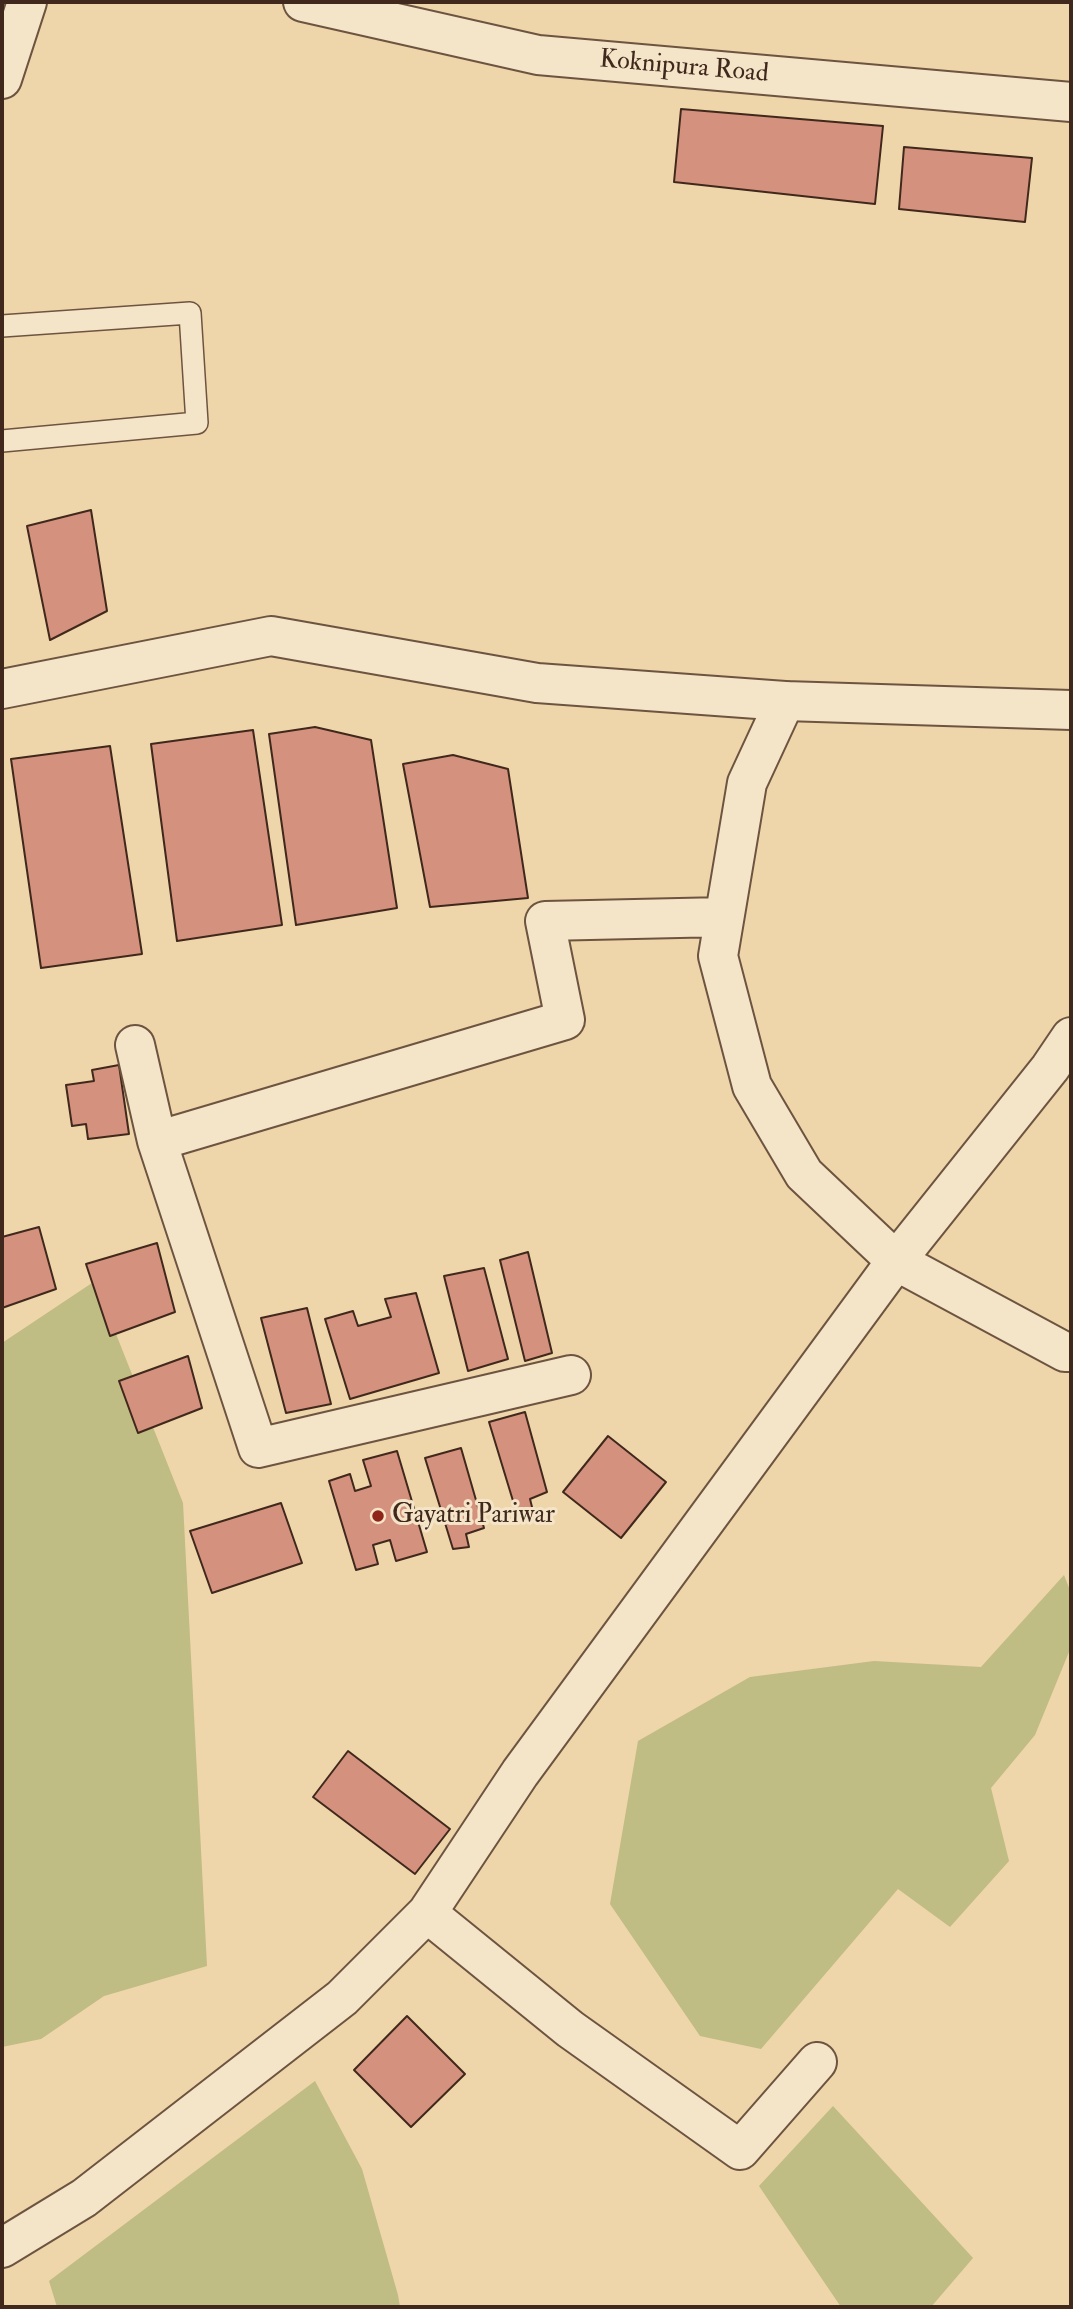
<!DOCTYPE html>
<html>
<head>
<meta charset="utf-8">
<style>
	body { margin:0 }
	#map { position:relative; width:1073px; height:2309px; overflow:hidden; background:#eed5aa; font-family:"IM FELL Double Pica",serif }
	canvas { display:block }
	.frame { position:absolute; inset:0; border:4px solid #40291c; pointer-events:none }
</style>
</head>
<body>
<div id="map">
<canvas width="1073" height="2309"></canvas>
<div class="frame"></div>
</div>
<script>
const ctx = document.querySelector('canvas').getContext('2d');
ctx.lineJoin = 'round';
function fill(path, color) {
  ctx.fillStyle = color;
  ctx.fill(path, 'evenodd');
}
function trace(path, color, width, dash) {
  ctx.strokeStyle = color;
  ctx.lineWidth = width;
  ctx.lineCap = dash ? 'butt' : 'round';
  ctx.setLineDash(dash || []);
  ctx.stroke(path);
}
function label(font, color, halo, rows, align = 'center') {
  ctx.font = font + ' "IM FELL Double Pica",serif';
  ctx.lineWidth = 6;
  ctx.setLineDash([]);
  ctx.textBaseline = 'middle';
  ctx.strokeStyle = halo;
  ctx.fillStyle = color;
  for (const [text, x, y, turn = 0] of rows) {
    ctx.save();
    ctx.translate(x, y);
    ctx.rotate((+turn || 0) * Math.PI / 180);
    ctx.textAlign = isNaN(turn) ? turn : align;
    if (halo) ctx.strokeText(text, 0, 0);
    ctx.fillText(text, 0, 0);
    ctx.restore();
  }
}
fill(new Path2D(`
	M95,1281L183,1503L207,1966L104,1996L41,2039L2,2047V1343Z
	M1064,1575L1071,1593V1647L1035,1735L991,1788L1009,1861L950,1927L898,1889L761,2049L700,2036L610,1904L638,1741L750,1677L874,1661L981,1667Z
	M315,2081L362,2169L398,2295L400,2307H57L49,2281Z
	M833,2106L973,2258L931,2307H841L759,2186Z`), '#bfbc84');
const building = new Path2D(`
	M681,109L883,126L875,204L674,182Z
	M904,147L1032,158L1025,222L899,209Z
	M91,510L107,611L50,640L27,526Z
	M315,727L371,740L397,908L296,925L269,734Z
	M253,730L282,925L177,941L151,744Z
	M110,746L142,954L41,968L11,759Z
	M453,755L508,769L528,898L430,907L403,764Z
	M119,1065L129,1134L88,1139L86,1124L72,1126L66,1085L94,1081L92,1070Z
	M39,1227L56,1289L2,1308V1237Z
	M157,1243L175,1312L110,1336L86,1264Z
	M528,1252L552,1353L525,1361L500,1260Z
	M484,1268L508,1359L468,1371L444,1276Z
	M416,1293L439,1373L350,1399L325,1319L353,1311L358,1326L391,1317L385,1299Z
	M307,1308L331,1404L286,1413L261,1318Z
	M188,1356L202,1408L138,1433L119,1381Z
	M525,1412L547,1492L530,1499L533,1511L517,1514L489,1422Z
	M608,1436L666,1482L621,1538L563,1492Z
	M461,1448L484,1528L466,1534L469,1547L453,1549L425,1458Z
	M397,1451L427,1552L396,1561L390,1540L373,1545L378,1564L356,1570L329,1481L350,1474L355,1491L371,1486L363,1460Z
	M281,1503L302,1563L212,1593L190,1531Z
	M348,1751L450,1829L415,1874L313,1797Z
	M407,2016L465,2074L411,2127L354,2070Z`);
fill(building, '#d4917e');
trace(building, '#40291c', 2);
const service = new Path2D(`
	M2,326L190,313L197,423L2,441`);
const minor = new Path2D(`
	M303,2L538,55L1071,102
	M2,79L27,2
	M785,701L747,783L718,956L752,1086L804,1174L896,1261L1065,1352H1071
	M135,1045L157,1141
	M571,1375L258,1448L157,1141L565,1020L545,921L724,917
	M427,1913L570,2029L740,2150L817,2062
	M2,2248L84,2198L342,1998L427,1913L520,1773L896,1261L1050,1068L1071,1037`);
const tertiary = new Path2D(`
	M2,689L271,636L537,683L785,701L1071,710`);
trace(service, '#6c5440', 24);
trace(minor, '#6c5440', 42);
trace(tertiary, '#6c5440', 42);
trace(service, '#f4e4c8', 21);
trace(minor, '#f4e4c8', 38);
trace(tertiary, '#f4e4c8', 38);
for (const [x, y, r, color] of [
	[378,1516,7,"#8f2418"]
]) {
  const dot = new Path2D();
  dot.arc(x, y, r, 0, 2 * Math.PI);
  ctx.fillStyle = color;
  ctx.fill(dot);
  trace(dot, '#f4e4c8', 2.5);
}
label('26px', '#40291c', '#f4e4c8', [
	["Koknipura Road",684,68,5]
]);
label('26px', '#40291c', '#f4e4c8', [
	["Gayatri Pariwar",392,1516]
], 'left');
</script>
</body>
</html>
